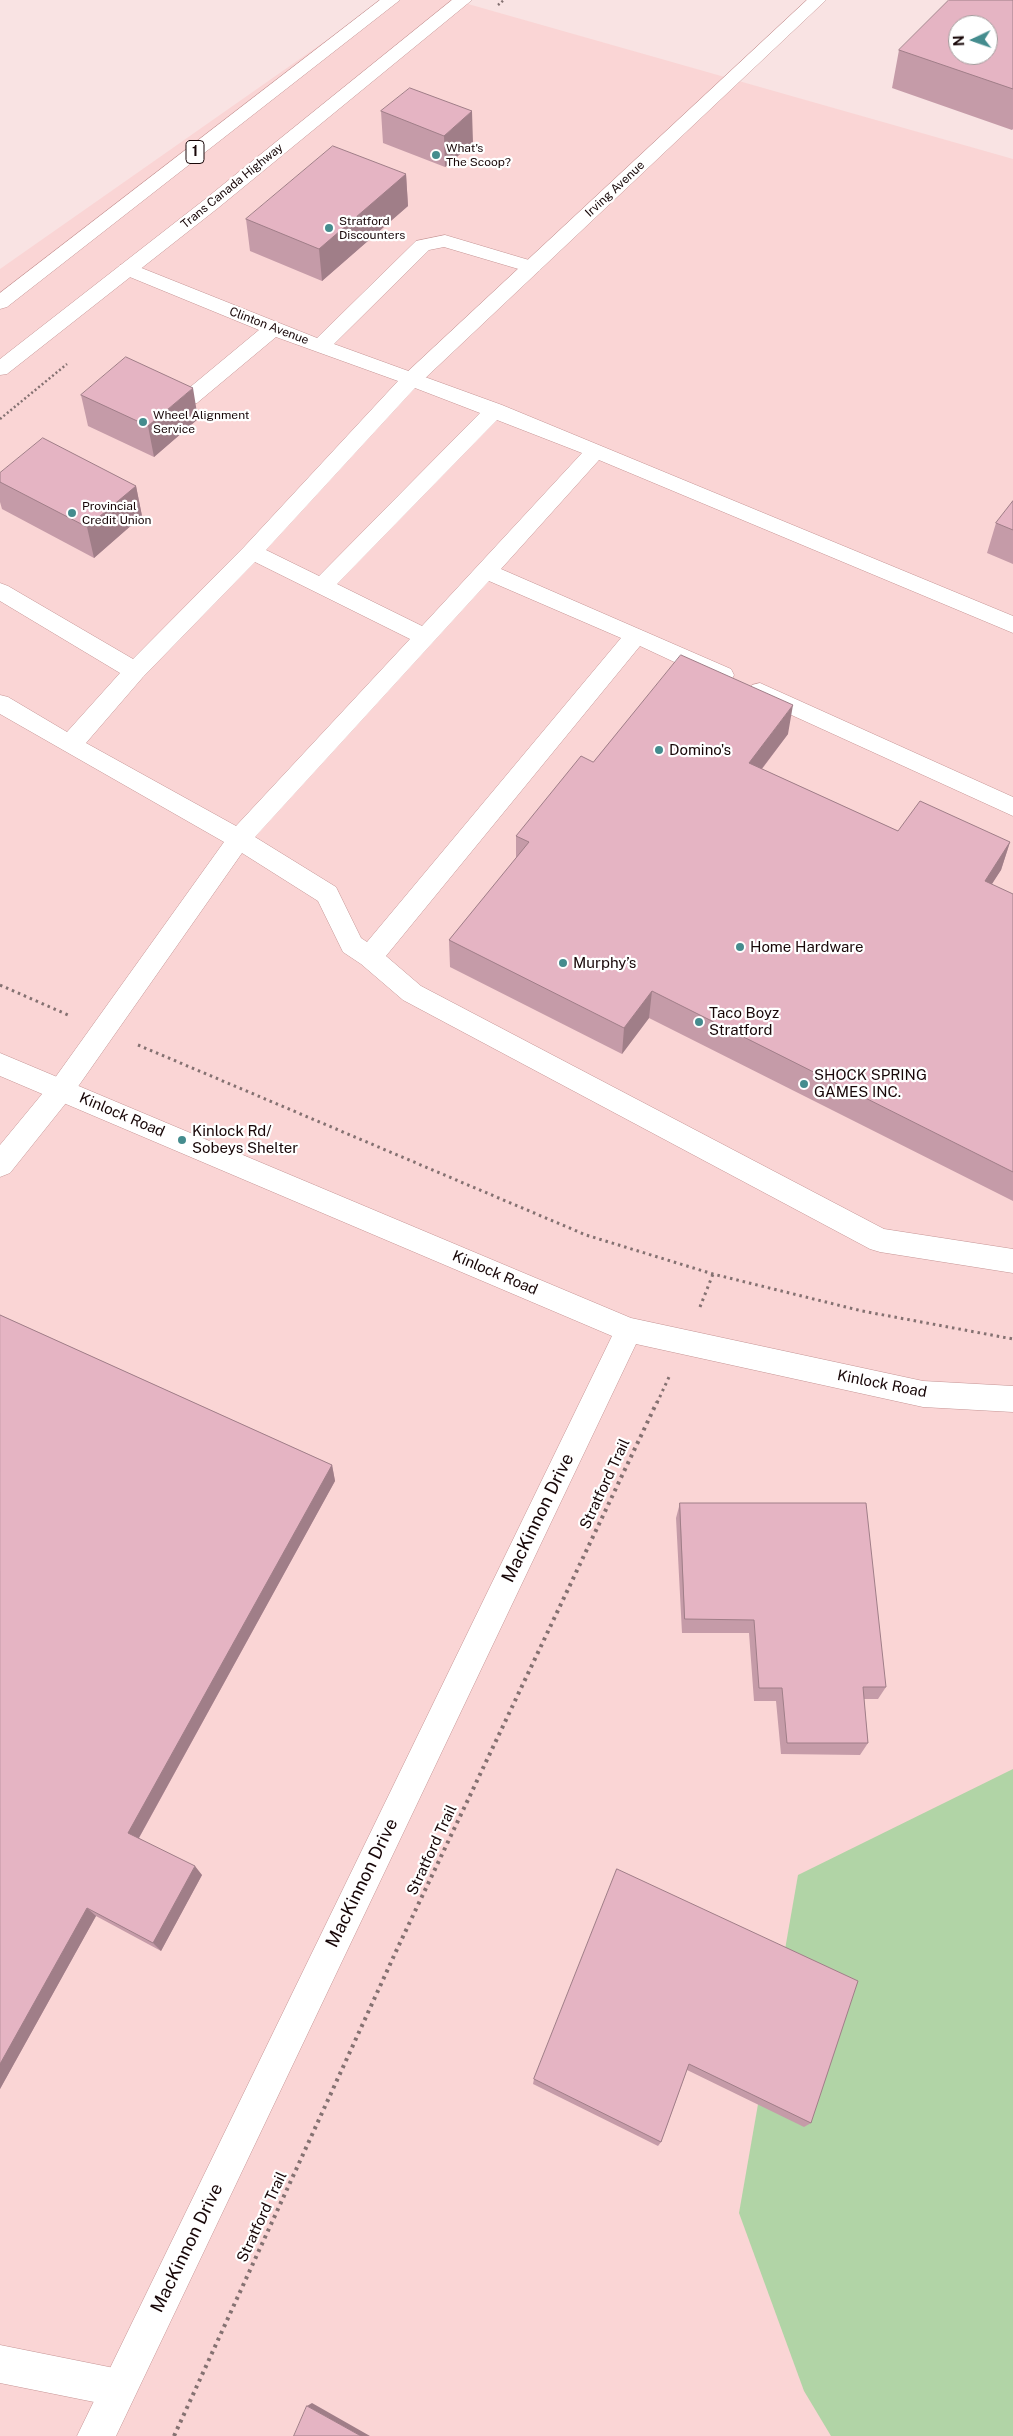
<!DOCTYPE html>
<html>
<head>
<meta charset="utf-8">
<style>
	body { margin:0 }
	#map { position:relative; width:1013px; height:2436px; overflow:hidden; background:#f9e3e3; font-family:"Public Sans",sans-serif }
	canvas { display:block }
	.north { position:absolute; left:948px; top:15px; width:50px; height:50px; box-sizing:border-box; background:#fff; border:1px solid #a39c9c; border-radius:50%; rotate:267deg; font-size:14px; font-weight:700; line-height:20px; text-align:center; color:#180708 }
	.north::after { content:''; display:block; margin:auto; width:18px; height:22px; background:#448c8e; clip-path:polygon(50% 0,100% 100%,50% 72%,0 100%) }
</style>
</head>
<body>
<div id="map">
<canvas width="1013" height="2436"></canvas>
<div class="north">N</div>
</div>
<script>
const ctx = document.querySelector('canvas').getContext('2d');
ctx.lineJoin = 'round';
function fill(path, color) {
  ctx.fillStyle = color;
  ctx.fill(path, 'evenodd');
}
function trace(path, color, width, dash) {
  ctx.strokeStyle = color;
  ctx.lineWidth = width;
  ctx.lineCap = dash ? 'butt' : 'round';
  ctx.setLineDash(dash || []);
  ctx.stroke(path);
}
function label(font, color, halo, rows, align = 'center') {
  ctx.font = font + ' "Public Sans",sans-serif';
  ctx.lineWidth = 4.5;
  ctx.setLineDash([]);
  ctx.textBaseline = 'middle';
  ctx.strokeStyle = halo;
  ctx.fillStyle = color;
  for (const [text, x, y, turn = 0] of rows) {
    ctx.save();
    ctx.translate(x, y);
    ctx.rotate((+turn || 0) * Math.PI / 180);
    ctx.textAlign = isNaN(turn) ? turn : align;
    if (halo) ctx.strokeText(text, 0, 0);
    ctx.fillText(text, 0, 0);
    ctx.restore();
  }
}
fill(new Path2D(`
	M384,0H454L1013,159V2393L1003,2436H0V269Z`), '#fad5d5');
fill(new Path2D(`
	M1013,1769V2436H831L804,2391L739,2213L798,1875Z`), '#b1d4a6');
const service = new Path2D(`
	M445,235L539,263L542,267L539,271L532,273L444,247L429,250L334,344L502,405L1013,616V633L599,460L501,569L731,669L734,675L731,681L723,683L715,681L640,646L386,956L421,986L884,1229L1013,1249V1273L880,1252L870,1249L403,1000L361,964L343,952L318,901L242,853L70,1098L10,1173L0,1177V1145L52,1082L224,842L0,714V695L8,697L67,732L120,673L0,601V583L8,586L133,659L244,547L398,381L276,337L197,403L190,405L183,403L180,398L183,393L259,330L120,273L117,269L120,265H134L317,338L416,241ZM415,388L480,413L319,576L266,550ZM497,420L582,453L422,626L337,584ZM255,562L410,639L236,826L86,743L143,677ZM489,581L621,638L367,942L361,938L336,887L255,837Z
	M760,683L1013,797V816L752,697L748,691L752,685Z
	M0,2345L119,2369L132,2375L138,2388L132,2401L119,2407L0,2383Z`);
const minor = new Path2D(`
	M807,0H826L419,384L412,386L405,384L402,379L405,374Z`);
const tertiary = new Path2D(`
	M0,1053L631,1318L923,1381L1013,1386V1412L923,1407L636,1344L116,2436H77L612,1336L0,1076Z`);
const trunk = new Path2D(`
	M380,0H400L7,307L0,309V293Z
	M452,0H472L218,208L7,374L0,375V359L204,200Z`);
trace(service, '#c69595', 1);
trace(minor, '#c69595', 1);
trace(tertiary, '#c69595', 1);
trace(trunk, '#c69595', 1);
trace(new Path2D(`
	M498,5L504,0
	M0,419L67,364`), '#847171', 2.5, [2, 2.5]);
trace(new Path2D(`
	M0,985L68,1015
	M138,1045L586,1235L713,1274L862,1311L1013,1339
	M700,1307L713,1274
	M657,1403L669,1377`), '#847171', 3, [2.5, 4]);
trace(new Path2D(`
	M174,2436L398,1947L657,1402`), '#847171', 4, [3, 4.5]);
fill(service, '#fff');
fill(minor, '#fff');
fill(tertiary, '#fff');
fill(trunk, '#fff');
fill(new Path2D(`
	M1013,0V129L1012,130L892,88L899,50Z
	M381,111L473,143L445,167L383,143Z
	M406,174L408,206L322,281L250,251L246,219Z
	M81,395L198,419L154,457L88,426Z
	M0,473L136,486L142,516L94,558L2,509L0,502Z
	M1013,501V564L987,553L996,523Z
	M788,734L762,769L898,831L1010,842L1001,870L991,884L1013,894V1201L649,1018L622,1054L450,967L449,940L516,859V836L593,762Z
	M0,1315L332,1465L335,1481L139,1838L202,1875L161,1951L96,1916L0,2089Z
	M680,1503L886,1687L878,1699H864L868,1743L860,1755L781,1754L776,1701H754L749,1633H682L676,1518Z
	M617,1869L811,2123L804,2127L687,2070L661,2142L658,2146L533,2084L534,2079Z`), '#c59ba8');
fill(new Path2D(`
	M472,111L473,143L445,167L444,136Z
	M406,174L408,206L322,281L319,249Z
	M193,388L198,419L154,457L148,426Z
	M136,486L142,516L94,558L87,527Z
	M793,705L788,734L744,792L749,763Z
	M1010,842L1001,870L976,909L985,881Z
	M652,991L649,1018L622,1054L624,1028Z
	M332,1465L335,1481L136,1843L128,1833Z
	M195,1866L202,1875L161,1951L153,1943Z
	M87,1908L96,1916L0,2089V2064Z
	M312,2403L370,2436H361L307,2406Z`), '#a07e88');
const building = new Path2D(`
	M949,0H1013V89L899,50ZM958,25H988V55H958Z
	M410,88L472,111L444,136L381,111Z
	M333,146L406,174L319,249L246,219Z
	M126,357L193,388L148,426L81,395Z
	M43,438L136,486L87,527L0,482V473Z
	M1013,501V530L996,523Z
	M681,655L793,705L749,763L898,831L920,801L1010,842L985,881L1013,894V1172L652,991L624,1028L449,940L529,842L516,836L581,756L593,762Z
	M0,1315L332,1465L128,1833L195,1866L153,1943L87,1908L0,2064Z
	M680,1503H866L886,1687H863L868,1743H787L782,1688H759L754,1620L685,1619Z
	M617,1869L858,1981L811,2123L689,2064L661,2142L534,2079Z
	M307,2406L361,2436H294Z`);
fill(building, '#e5b4c3');
trace(building, '#a07e88', 1);
for (const [x, y, r, color] of [
	[436,155,5,"#448c8e"],
	[329,228,5,"#448c8e"],
	[143,422,5,"#448c8e"],
	[72,513,5,"#448c8e"],
	[659,750,5,"#448c8e"],
	[740,947,5,"#448c8e"],
	[563,963,5,"#448c8e"],
	[699,1022,5,"#448c8e"],
	[804,1084,5,"#448c8e"],
	[182,1140,5,"#448c8e"]
]) {
  const dot = new Path2D();
  dot.arc(x, y, r, 0, 2 * Math.PI);
  ctx.fillStyle = color;
  ctx.fill(dot);
  trace(dot, '#fff', 2);
}
label('12px', '#180708', '#fff', [
	["What's",446,148],
	["The Scoop?",446,162],
	["Stratford",339,221],
	["Discounters",339,235],
	["Wheel Alignment",153,415],
	["Service",153,429],
	["Provincial",82,506],
	["Credit Union",82,520]
], 'left');
label('12px', '#180708', '#fff', [
	["Trans Canada Highway",232,186,-39],
	["Irving Avenue",615,189,-43],
	["Clinton Avenue",269,326,21]
]);
for (const [x, y, w] of [
	[195,152,18]
]) {
  const box = new Path2D();
  box.roundRect(x - w / 2, y - 11.5, w, 23, 4);
  ctx.fillStyle = '#fff';
  ctx.fill(box);
  trace(box, '#180708', 1);
}
label('bold 14px', '#180708', null, [
	["1",195,152]
]);
label('15px', '#180708', '#fff', [
	["Domino's",669,750],
	["Home Hardware",750,947],
	["Murphy’s",573,963],
	["Taco Boyz",709,1013],
	["Stratford",709,1030],
	["SHOCK SPRING",814,1075],
	["GAMES INC.",814,1092],
	["Kinlock Rd/",192,1131],
	["Sobeys Shelter",192,1148]
], 'left');
label('15px', '#180708', '#fff', [
	["Kinlock Road",122,1115,23],
	["Kinlock Road",495,1273,23],
	["Kinlock Road",882,1384,11],
	["Stratford Trail",605,1484,-65],
	["Stratford Trail",432,1850,-65],
	["Stratford Trail",262,2217,-65]
]);
label('18px', '#180708', '#fff', [
	["MacKinnon Drive",538,1518,-64],
	["MacKinnon Drive",362,1883,-64],
	["MacKinnon Drive",187,2248,-64]
]);
</script>
</body>
</html>
